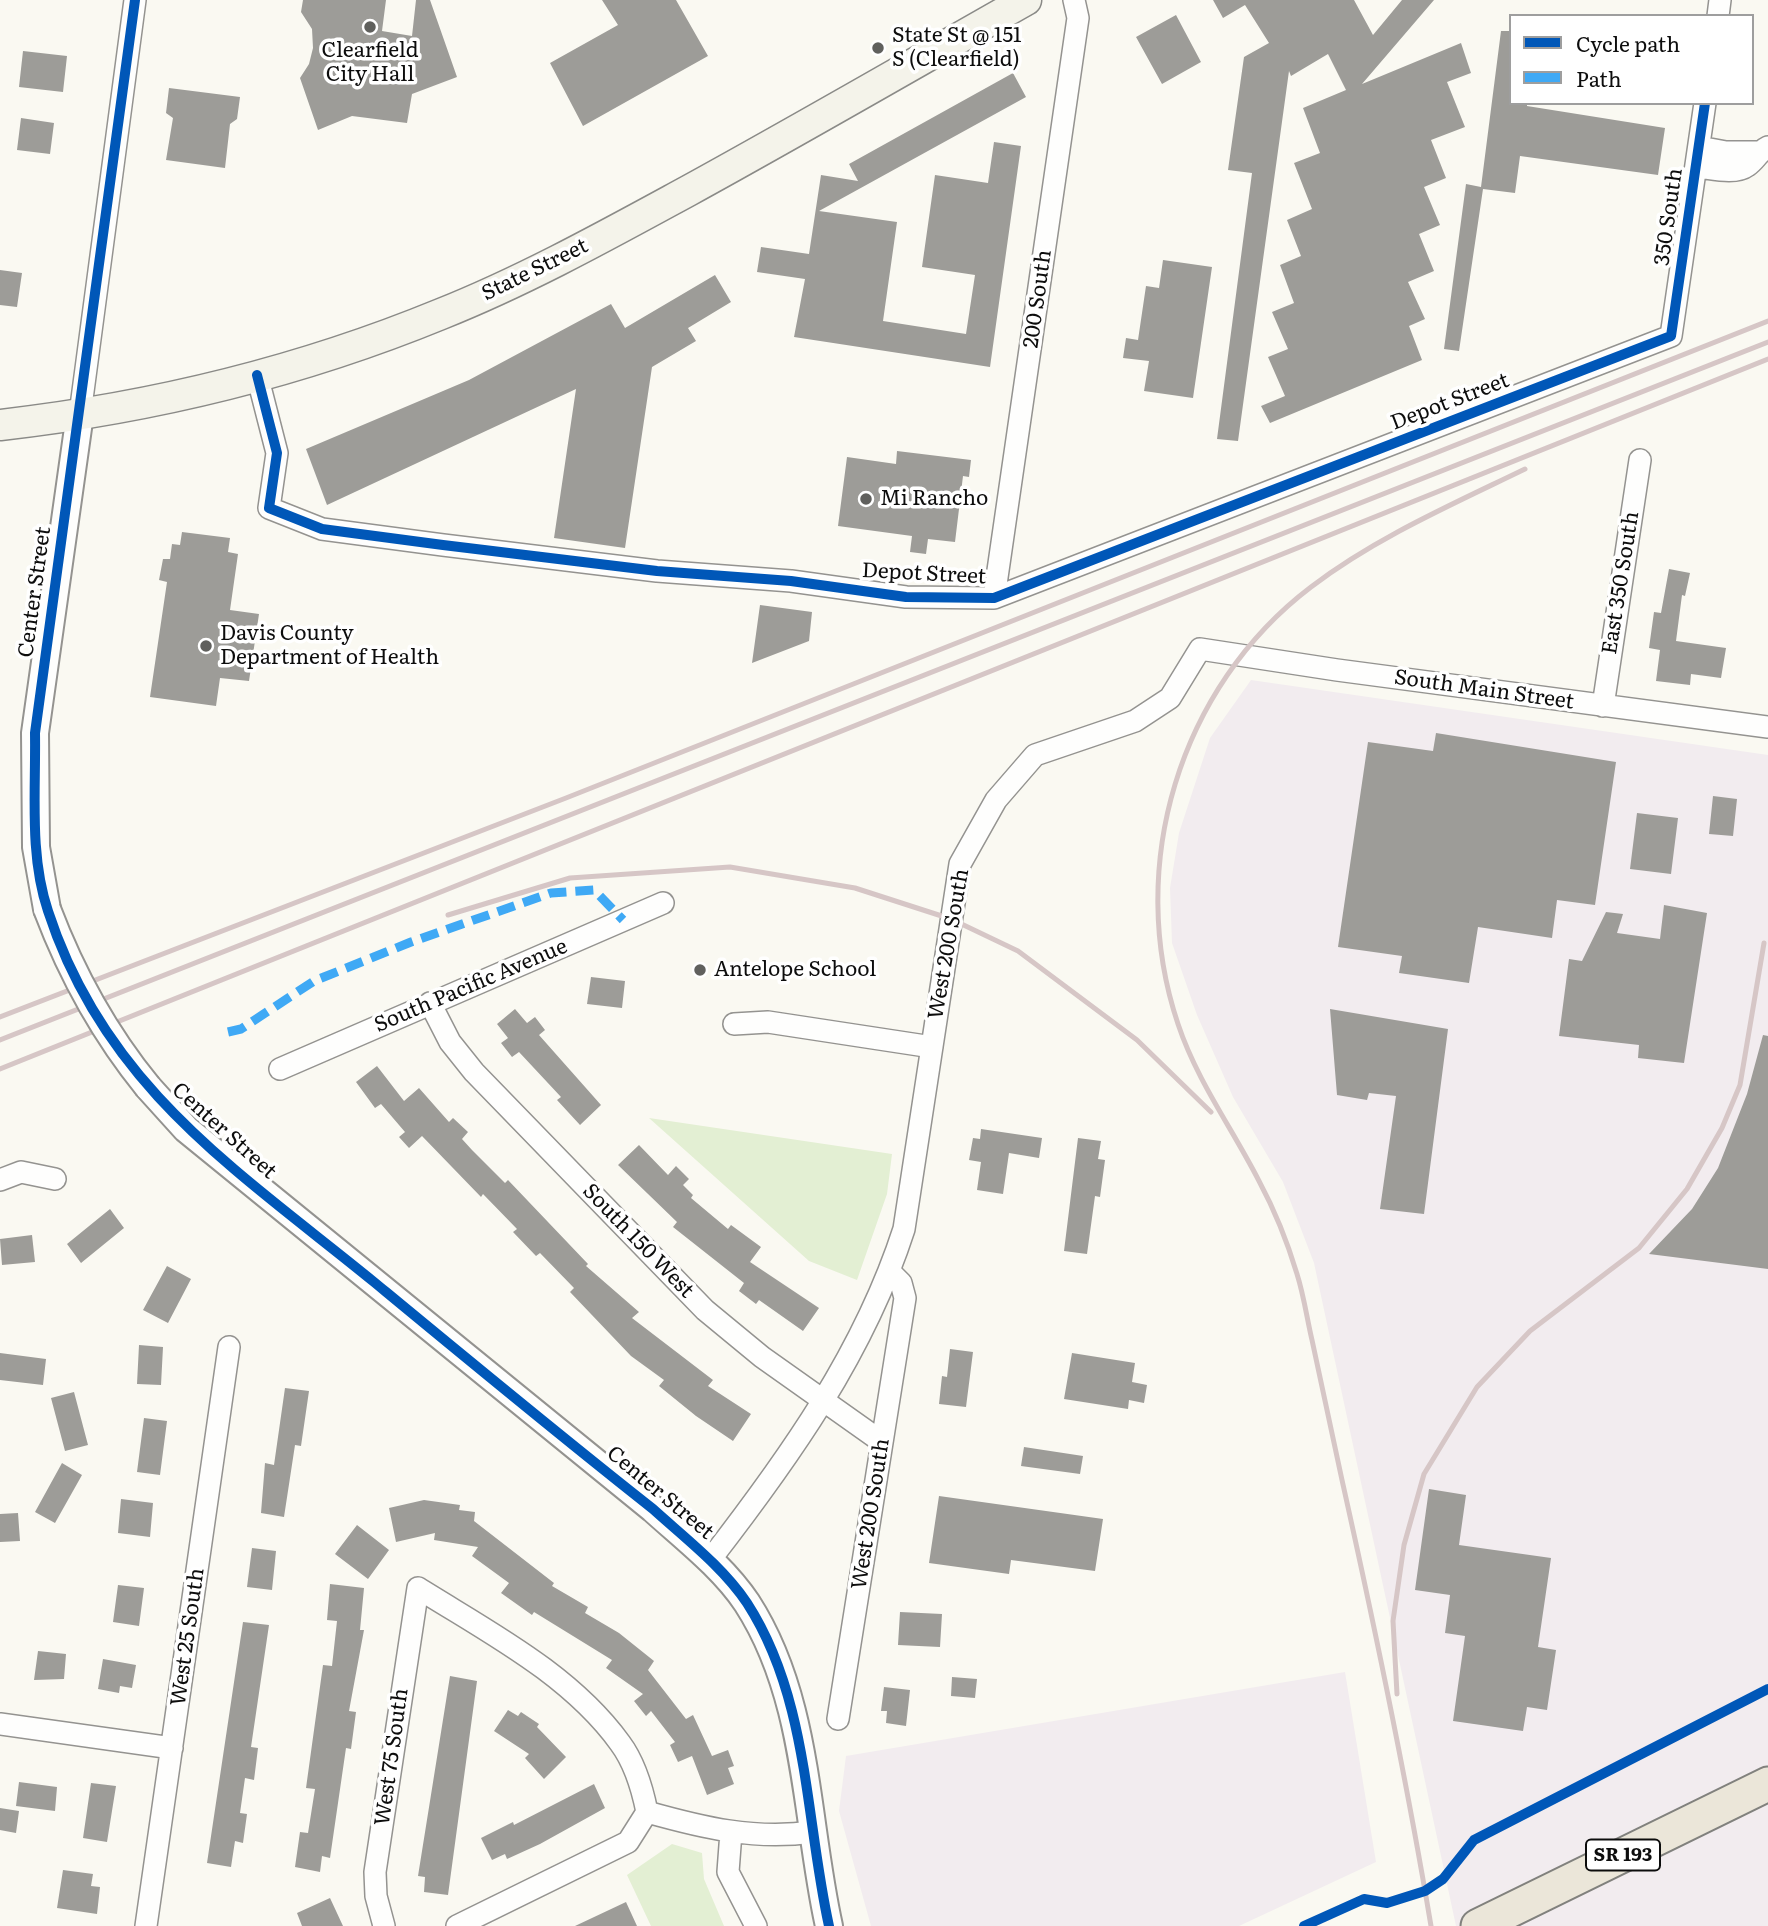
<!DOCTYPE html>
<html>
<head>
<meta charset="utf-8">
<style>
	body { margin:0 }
	#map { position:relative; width:1768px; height:1926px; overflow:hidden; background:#faf9f2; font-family:Literata,serif }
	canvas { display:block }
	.legend { position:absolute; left:1509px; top:14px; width:245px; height:91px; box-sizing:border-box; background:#fff; border:2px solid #9e9e9e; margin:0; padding:9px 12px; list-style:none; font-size:21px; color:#0d0d0d }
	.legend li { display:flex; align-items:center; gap:14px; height:35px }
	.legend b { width:35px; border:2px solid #9e9e9e }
</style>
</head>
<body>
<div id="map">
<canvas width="1768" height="1926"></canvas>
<ul class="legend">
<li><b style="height:9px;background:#0057b8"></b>Cycle path</li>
<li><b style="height:9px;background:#3fa9f5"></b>Path</li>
</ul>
</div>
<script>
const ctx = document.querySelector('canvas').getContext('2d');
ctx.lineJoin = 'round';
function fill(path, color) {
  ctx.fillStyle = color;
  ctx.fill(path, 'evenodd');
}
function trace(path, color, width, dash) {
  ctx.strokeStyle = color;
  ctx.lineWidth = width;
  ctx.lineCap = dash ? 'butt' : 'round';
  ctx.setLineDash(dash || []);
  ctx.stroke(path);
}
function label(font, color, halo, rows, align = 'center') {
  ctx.font = font + ' Literata,serif';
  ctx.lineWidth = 7;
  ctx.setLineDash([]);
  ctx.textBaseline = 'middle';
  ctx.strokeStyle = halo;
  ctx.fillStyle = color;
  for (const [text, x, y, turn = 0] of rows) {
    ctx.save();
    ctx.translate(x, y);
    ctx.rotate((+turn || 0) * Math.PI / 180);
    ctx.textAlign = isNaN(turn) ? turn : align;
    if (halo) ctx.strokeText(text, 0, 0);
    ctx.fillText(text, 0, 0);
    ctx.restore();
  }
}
fill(new Path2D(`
	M1251,680L1768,755V1926H1456L1314,1263L1283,1182L1233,1097L1197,1015L1172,943L1170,888L1179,833L1210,738Z
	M1345,1672L1376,1862L1239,1926H871L839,1811L846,1756Z`), '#f2ecef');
fill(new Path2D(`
	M649,1118L892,1154L887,1194L857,1280L809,1261Z
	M672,1844L702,1853L704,1879L724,1926H651L627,1875Z`), '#e3efd3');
fill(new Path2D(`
	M303,0H386L382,31L412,36L416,0H430L457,77L412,94L407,123L352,116L318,130L300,78L309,64L313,48L312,29L301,12Z
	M602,0H676L708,56L583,126L550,63L618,25Z
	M1213,0H1354L1373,35L1402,0H1434L1362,84L1461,43L1471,73L1447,82L1465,127L1431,140L1446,178L1424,187L1440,225L1419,234L1434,271L1408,282L1425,319L1409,326L1422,360L1270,423L1261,406L1285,396L1268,357L1288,349L1272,312L1294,303L1280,265L1301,256L1287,220L1312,209L1294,163L1320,153L1303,108L1346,90L1328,54L1291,76L1289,71L1238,441L1217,439L1252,173L1228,170L1244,57L1269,43L1245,5L1223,18Z
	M1176,15L1201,62L1162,84L1136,37Z
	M1501,31H1511V103H1527V106L1665,128L1658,175L1520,156L1515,193L1483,189L1459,351L1444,349L1466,184L1481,187Z
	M23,51L67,56L63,92L19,87Z
	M1013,73L1026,97L819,211L897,222L883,321L966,334L975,275L922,267L935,175L988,183L994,142L1021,146L990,367L794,337L805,279L757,272L761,247L809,254L821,175L858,181L849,164Z
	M169,88L240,97L237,119L230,124L225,168L166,160L173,118L166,113Z
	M21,118L54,123L50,154L17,150Z
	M1163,260L1212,267L1193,398L1144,391L1149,361L1123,358L1126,338L1138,340L1146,286L1159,288Z
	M0,270L22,273L17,307L0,305Z
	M715,275L731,302L688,328L696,341L652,367L625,548L554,538L576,389L327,505L306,449L469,380L611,304L625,328Z
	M897,451L971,460L969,477L963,476L955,542L928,539L926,554L910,552L912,536L838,526L847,457L896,464Z
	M182,532L230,538L228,552L238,554L230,610L259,614L249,681L220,678L216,706L150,697L167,582L159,580L163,559H170L172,544L180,545Z
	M1669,569L1690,573L1685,596L1682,595L1676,641L1726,648L1721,678L1691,674L1690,685L1656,681L1660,650L1649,648L1654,612L1661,613Z
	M760,605L812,612L809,641L752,663Z
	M1436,733L1616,762L1595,905L1557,900L1552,938L1478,927L1469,983L1399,973L1402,956L1338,947L1368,742L1433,751Z
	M1713,796L1737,799L1733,836L1709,834Z
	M1637,813L1678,818L1671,874L1630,869Z
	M1664,905L1707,913L1684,1063L1638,1058L1639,1045L1559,1036L1569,959L1582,961L1606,912L1623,914L1617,933L1660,939Z
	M591,977L625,981L622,1008L587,1004Z
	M515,1009L527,1023L535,1017L545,1030L539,1035L601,1105L580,1125L557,1100L561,1097L519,1052L512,1057L501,1043L508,1038L497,1024Z
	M1330,1009L1448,1029L1424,1214L1380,1209L1396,1096L1369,1093L1367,1100L1337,1095Z
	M1763,1035L1768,1036V1269L1649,1254L1692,1209L1718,1168L1747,1094Z
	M377,1066L404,1101L419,1088L449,1122L453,1118L468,1132L462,1139L472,1150L505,1183L508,1180L588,1264L586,1266L639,1312L632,1318L713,1380L708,1386L751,1414L733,1441L696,1416L659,1386L664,1380L631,1356L570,1292L574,1288L540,1253L536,1256L513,1232L517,1229L483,1194L481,1197L422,1136L409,1148L399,1137L405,1132L381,1104L375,1108L356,1082Z
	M981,1129L1042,1138L1039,1158L1009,1153L1003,1194L977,1190L981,1162L969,1160L973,1138L980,1139Z
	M1078,1138L1101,1141L1098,1159L1105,1160L1100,1197L1095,1196L1087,1254L1064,1251Z
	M639,1145L668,1175L676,1166L689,1179L683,1185L693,1195L691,1198L728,1229L731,1225L761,1247L750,1262L819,1308L803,1331L759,1300L756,1304L739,1291L744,1283L673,1227L677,1222L618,1165Z
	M110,1209L124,1228L81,1263L67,1244Z
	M32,1235L35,1262L2,1265L0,1239Z
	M167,1266L191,1279L168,1323L143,1310Z
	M139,1345L163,1347L161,1385L137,1384Z
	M950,1349L973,1352L966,1407L939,1404L942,1376L947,1377Z
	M0,1353L46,1359L43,1385L0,1380Z
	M1072,1353L1135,1363L1132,1382L1147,1385L1144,1403L1129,1400L1128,1409L1064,1399Z
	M285,1388L309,1391L301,1446L295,1445L284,1517L261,1513L265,1463L274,1465Z
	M74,1392L88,1445L65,1451L51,1398Z
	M144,1418L167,1421L160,1475L137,1472Z
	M1024,1447L1083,1456L1080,1474L1021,1466Z
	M62,1463L82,1475L55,1523L35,1512Z
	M1429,1489L1466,1495L1459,1545L1551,1558L1538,1647L1556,1650L1547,1710L1527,1707L1523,1731L1453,1721L1465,1636L1445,1633L1450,1595L1415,1590Z
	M939,1496L1103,1519L1095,1571L1011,1560L1009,1574L929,1563Z
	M121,1499L153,1503L150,1537L118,1533Z
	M424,1500L460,1505L459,1510L475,1512L474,1521L554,1583L552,1586L588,1607L585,1613L619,1633L654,1661L648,1670L686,1719L693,1715L712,1756L728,1750L734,1766L728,1768L734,1784L707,1795L692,1756L678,1762L670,1745L675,1742L651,1711L646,1716L634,1701L643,1694L606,1668L612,1660L534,1612L532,1615L501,1593L509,1583L472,1556L478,1547L434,1540L435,1533L396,1542L389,1508Z
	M18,1513L20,1541L0,1542V1514Z
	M357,1525L389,1550L368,1579L335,1554Z
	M252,1548L276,1551L272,1590L247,1587Z
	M330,1584L364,1588L360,1630H364L349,1711L356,1712L351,1749L346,1748L330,1858L322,1856L320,1872L295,1867L300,1832L308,1833L315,1789L306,1788L323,1665L332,1666L337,1621L327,1620Z
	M118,1585L144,1588L139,1626L113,1622Z
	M900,1612L942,1614L940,1647L898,1645Z
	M243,1622L269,1625L251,1747L258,1748L254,1780L245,1778L240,1813L247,1814L243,1843L235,1841L231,1867L207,1863Z
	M38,1651L66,1654L64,1679L34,1680Z
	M103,1659L136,1665L132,1688L120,1686L119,1693L98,1689Z
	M450,1676L477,1681L448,1895L424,1892L425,1877L418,1876Z
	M952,1677L977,1679L975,1698L951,1696Z
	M884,1687L910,1690L906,1726L886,1723L887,1711H881Z
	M508,1710L518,1716L521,1712L539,1724L537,1727L566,1757L544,1779L525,1758L529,1754L494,1731Z
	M19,1782L57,1787L55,1811L16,1806Z
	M91,1783L116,1786L107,1842L83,1838Z
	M594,1784L605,1808L540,1844L507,1859L505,1854L492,1860L481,1838L513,1822L514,1825Z
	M0,1808L19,1811L16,1833L0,1830Z
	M63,1870L93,1874L91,1886L100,1887L97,1914L57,1908Z
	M330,1898L343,1926H302L297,1913Z
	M626,1902L637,1926H575Z`), '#9d9c98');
const minor = new Path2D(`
	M1718,16L1720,0
	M1699,147L1726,152H1758
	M1696,167C1710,168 1735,175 1747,166C1756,160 1758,152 1768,147
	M257,375L277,453L269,508L322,529L443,545L657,571L791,581L906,597L994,598L1671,336L1705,103
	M80,414L135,0
	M994,598L1078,18L1074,0
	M1603,706L1640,460
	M430,1003L450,1042L474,1072L705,1310L762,1357L882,1442
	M734,1024L768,1022L932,1047
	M280,1069L663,903
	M0,1180L21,1172L55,1179
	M710,1560C789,1458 864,1353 904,1229L960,864L996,800L1035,755L1135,721L1170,698L1200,649L1337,670L1768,727
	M838,1719L905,1298L901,1283L890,1272
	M0,1724L172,1748
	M647,1812C704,1828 754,1840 813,1832
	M731,1832L728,1872L756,1926
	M146,1926L229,1347
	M384,1926L376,1896L375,1872L418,1588C488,1632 570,1674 620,1743C635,1763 642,1787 647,1812
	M457,1926L628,1842L647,1812`);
const tertiary = new Path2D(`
	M47,909L36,847L35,733L80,414
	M148,1087L186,1129L653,1509C685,1538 723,1567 747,1603C809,1699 805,1818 829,1926`);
const secondary = new Path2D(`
	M0,425C150,408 302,371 441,314C526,280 607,235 688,191C801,129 913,64 1026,0`);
const primary = new Path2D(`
	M1478,1926L1768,1784`);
trace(minor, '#949390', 24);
trace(tertiary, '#949390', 30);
trace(secondary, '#8a8a87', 33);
trace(primary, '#81817d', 37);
trace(minor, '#fefefd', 21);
trace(tertiary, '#fefefd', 26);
trace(secondary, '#f4f3ea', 30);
trace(primary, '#ebe6d9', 33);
trace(new Path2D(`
	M448,915L570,878L730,867L855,888L951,919L1018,951L1137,1040L1211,1112
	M0,1017L566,798L1768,321
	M0,1040L1768,342
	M0,1069L1768,359
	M1397,1694L1393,1621L1404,1545L1424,1474L1477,1387L1530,1331L1639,1248L1687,1189L1722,1128L1740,1085L1764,943
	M1431,1926C1406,1776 1375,1628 1342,1480C1332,1433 1322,1387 1312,1340C1307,1319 1304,1296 1297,1274C1288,1244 1274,1209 1259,1181C1232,1128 1197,1081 1178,1024C1125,867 1179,687 1311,587C1375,538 1453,504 1525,469`), '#d6c6c6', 5);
const tertiaryBridge = new Path2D(`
	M47,909C72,975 103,1032 148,1087`);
trace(tertiaryBridge, '#949390', 30, []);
trace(tertiaryBridge, '#fefefd', 26);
trace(new Path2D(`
	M228,1032L241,1029L314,981L411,942L551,893L594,890L623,920`), '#3fa9f5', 9, [18, 9]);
trace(new Path2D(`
	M135,0L35,733C36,791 29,855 48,911C105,1087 238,1171 374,1282C466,1358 559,1435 653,1509C685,1538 723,1567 747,1603C809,1699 805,1818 829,1926
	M257,375L277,453L269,508L322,529L443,545L657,571L791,581L906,597L994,598L1671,336L1705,103
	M1304,1926L1364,1899L1387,1903L1425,1891L1443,1879L1474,1840L1768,1689`), '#0057b8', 10);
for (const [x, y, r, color] of [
	[370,27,7,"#60605d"],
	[878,48,7,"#60605d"],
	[866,499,7,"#60605d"],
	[206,646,7,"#60605d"],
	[700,970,7,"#60605d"]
]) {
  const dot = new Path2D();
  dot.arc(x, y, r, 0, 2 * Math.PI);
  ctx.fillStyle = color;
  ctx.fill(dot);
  trace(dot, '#fff', 2.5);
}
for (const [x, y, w] of [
	[1623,1855,74]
]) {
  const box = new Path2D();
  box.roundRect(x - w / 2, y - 15.5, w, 31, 5);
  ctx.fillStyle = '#fff';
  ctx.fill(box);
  trace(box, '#0d0d0d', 2);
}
label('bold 19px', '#0d0d0d', null, [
	["SR 193",1623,1855]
]);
label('21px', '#0d0d0d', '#fff', [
	["State St @ 151",892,36],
	["S (Clearfield)",892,60],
	["Clearfield",370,51,"center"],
	["City Hall",370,75,"center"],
	["Mi Rancho",880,499],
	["Davis County",220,634],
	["Department of Health",220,658],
	["Antelope School",714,970]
], 'left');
label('21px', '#0d0d0d', '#fff', [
	["350 South",1669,217,-82],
	["State Street",535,270,-26],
	["200 South",1038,299,-82],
	["Depot Street",1450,402,-21],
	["Depot Street",924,574,3],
	["East 350 South",1621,583,-81],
	["Center Street",35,592,-82],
	["South Main Street",1484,690,8],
	["West 200 South",949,944,-80],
	["South Pacific Avenue",471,986,-23],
	["Center Street",224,1131,42],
	["South 150 West",638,1241,46],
	["Center Street",660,1493,40],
	["West 200 South",871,1514,-81],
	["West 25 South",188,1637,-82],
	["West 75 South",392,1757,-82]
]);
</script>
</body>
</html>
